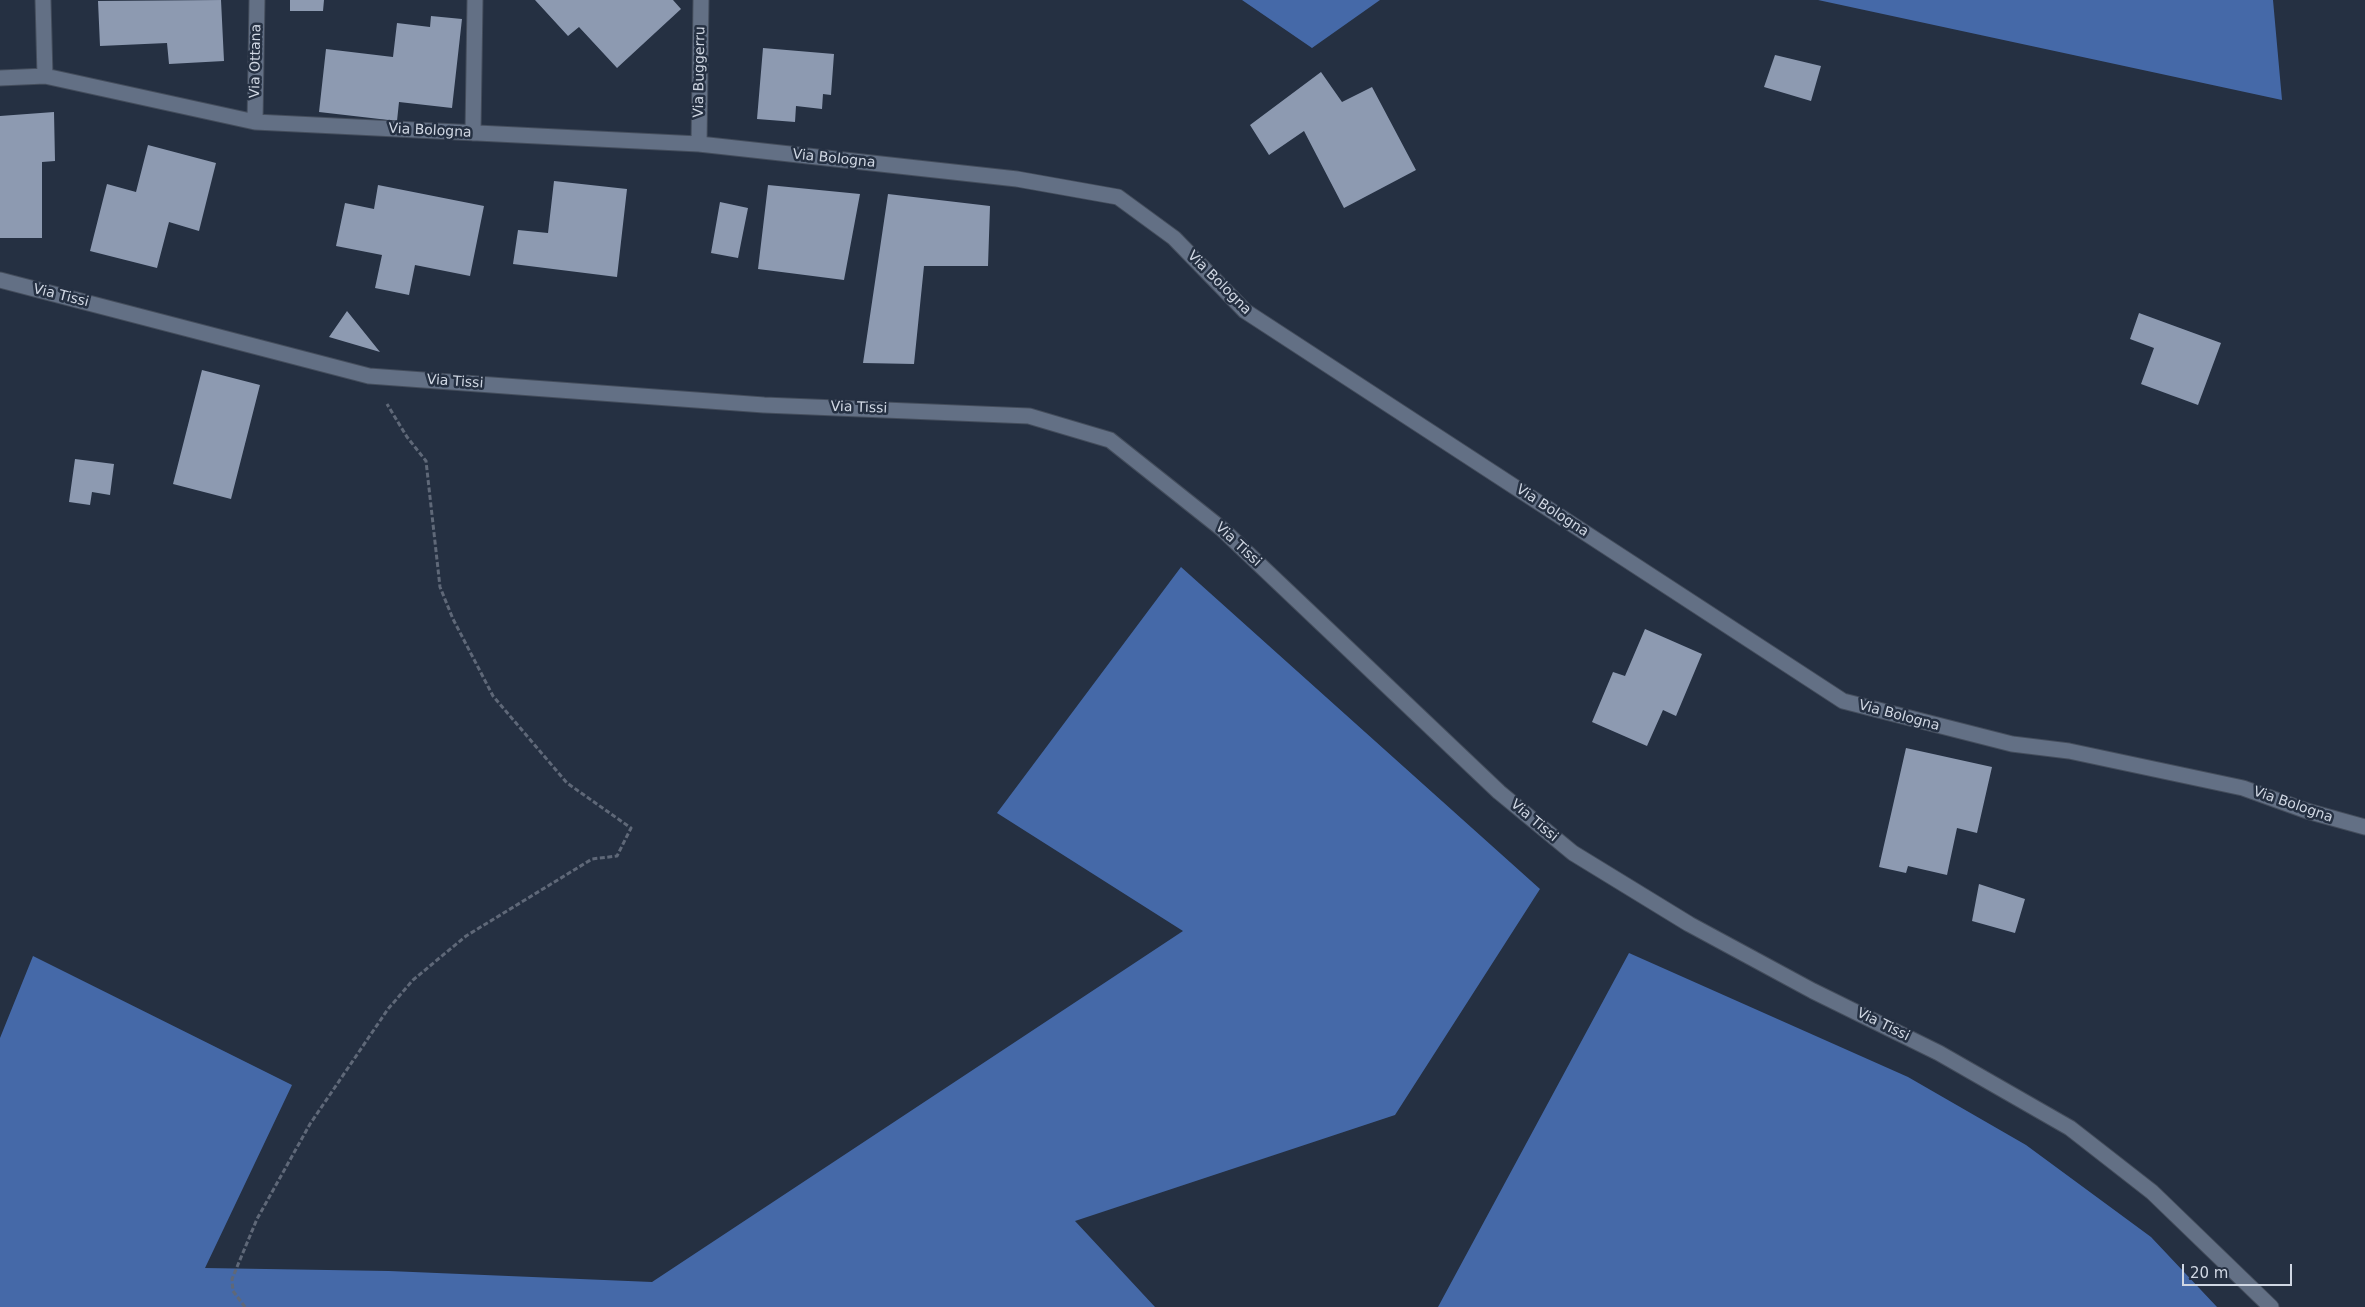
<!DOCTYPE html>
<html>
<head>
<meta charset="utf-8">
<style>
	body { margin:0 }
	#map { position:relative; width:2365px; height:1307px; overflow:hidden; background:#253042; font-family:"DejaVu Sans",sans-serif }
	canvas { display:block }
	.scale { position:absolute; left:2182px; top:1264px; width:110px; height:22px; box-sizing:border-box; border:2px solid #d0d7e3; border-top:0; padding-left:6px; font-size:15px; line-height:18px; white-space:nowrap; color:#d0d7e3; -webkit-text-stroke:4px #253042; paint-order:stroke }
</style>
</head>
<body>
<div id="map">
<canvas width="2365" height="1307"></canvas>
<div class="scale">20 m</div>
</div>
<script>
const ctx = document.querySelector('canvas').getContext('2d');
ctx.lineJoin = 'round';
function fill(path, color) {
  ctx.fillStyle = color;
  ctx.fill(path, 'evenodd');
}
function trace(path, color, width, dash) {
  ctx.strokeStyle = color;
  ctx.lineWidth = width;
  ctx.lineCap = dash ? 'butt' : 'round';
  ctx.setLineDash(dash || []);
  ctx.stroke(path);
}
function label(font, color, halo, rows, align = 'center') {
  ctx.font = font + ' "DejaVu Sans",sans-serif';
  ctx.lineWidth = 5;
  ctx.setLineDash([]);
  ctx.textBaseline = 'middle';
  ctx.strokeStyle = halo;
  ctx.fillStyle = color;
  for (const [text, x, y, turn = 0] of rows) {
    ctx.save();
    ctx.translate(x, y);
    ctx.rotate((+turn || 0) * Math.PI / 180);
    ctx.textAlign = isNaN(turn) ? turn : align;
    if (halo) ctx.strokeText(text, 0, 0);
    ctx.fillText(text, 0, 0);
    ctx.restore();
  }
}
fill(new Path2D(`
	M1242,0H1380L1312,48Z
	M1818,0H2273L2282,100Z
	M1181,567L1540,889L1395,1115L1075,1221L1155,1307H0V1038L33,956L292,1085L205,1268L389,1271L652,1282L1183,931L997,813Z
	M1629,953L1908,1077L2026,1145L2151,1237L2217,1307H1438Z`), '#4569a8');
fill(new Path2D(`
	M221,0L224,61L169,64L167,43L100,46L98,1Z
	M290,0H324L323,11H290Z
	M535,0H673L681,9L617,68L579,27L568,36Z
	M431,16L462,19L452,108L399,102L397,121L319,112L326,49L393,57L397,23L430,27Z
	M763,48L834,54L831,95L823,94L822,109L796,106L795,122L757,119Z
	M1775,55L1821,66L1811,101L1764,87Z
	M1321,72L1342,102L1372,87L1416,170L1344,208L1304,131L1269,155L1250,125Z
	M54,112L55,161L42,162V238H0V116Z
	M148,145L216,163L199,231L169,222L157,268L90,251L107,184L136,192Z
	M554,181L627,189L617,277L513,264L518,230L548,233Z
	M378,185L484,206L470,276L415,265L409,295L375,288L382,255L336,246L345,203L374,209Z
	M768,185L860,194L844,280L758,269Z
	M888,194L990,206L988,266H924L914,364L863,363Z
	M720,202L748,208L738,258L711,253Z
	M347,311L380,352L329,337Z
	M2139,313L2221,343L2198,405L2141,384L2154,348L2130,339Z
	M202,370L260,385L231,499L173,484Z
	M75,459L114,464L110,495L92,492L90,505L69,502Z
	M1645,629L1702,654L1676,716L1663,710L1647,746L1592,722L1613,672L1625,676Z
	M1906,748L1992,767L1977,833L1957,828L1947,875L1908,866L1906,873L1879,867Z
	M1979,884L2025,899L2015,933L1972,921Z`), '#8d9ab1');
const street = new Path2D(`
	M43,0L45,76
	M0,78L45,76L255,122L699,144L1017,179L1118,197L1174,238L1245,311L1843,701L2012,744L2069,751L2243,788L2307,811L2365,827
	M255,122L257,0
	M473,133L475,0
	M699,144L701,0`);
const secondary = new Path2D(`
	M0,280L369,376L764,405L1029,416L1110,440L1222,529L1499,792L1573,853L1689,924L1813,991L1939,1053L2070,1128L2152,1192L2271,1307`);
trace(street, '#444d5c', 17);
trace(secondary, '#444d5c', 17);
trace(new Path2D(`
	M245,1307L233,1291L232,1279L257,1219L310,1124L388,1009L413,980L466,936L592,859L617,856L631,828L567,783L493,696L453,619L440,587L426,461L407,437L387,404`), '#5f6878', 3, [5, 2.5]);
trace(street, '#637085', 15);
trace(secondary, '#637085', 15);
label('14px', '#d0d7e3', '#253042', [
	["Via Ottana",256,61,-89],
	["Via Buggerru",700,72,-89],
	["Via Bologna",430,131,3],
	["Via Bologna",834,159,6],
	["Via Bologna",1219,283,45],
	["Via Tissi",61,296,14],
	["Via Tissi",455,382,4],
	["Via Tissi",859,408,2],
	["Via Bologna",1552,511,33],
	["Via Tissi",1238,545,43],
	["Via Bologna",1899,716,15],
	["Via Bologna",2293,805,19],
	["Via Tissi",1534,821,40],
	["Via Tissi",1883,1025,26]
]);
</script>
</body>
</html>
